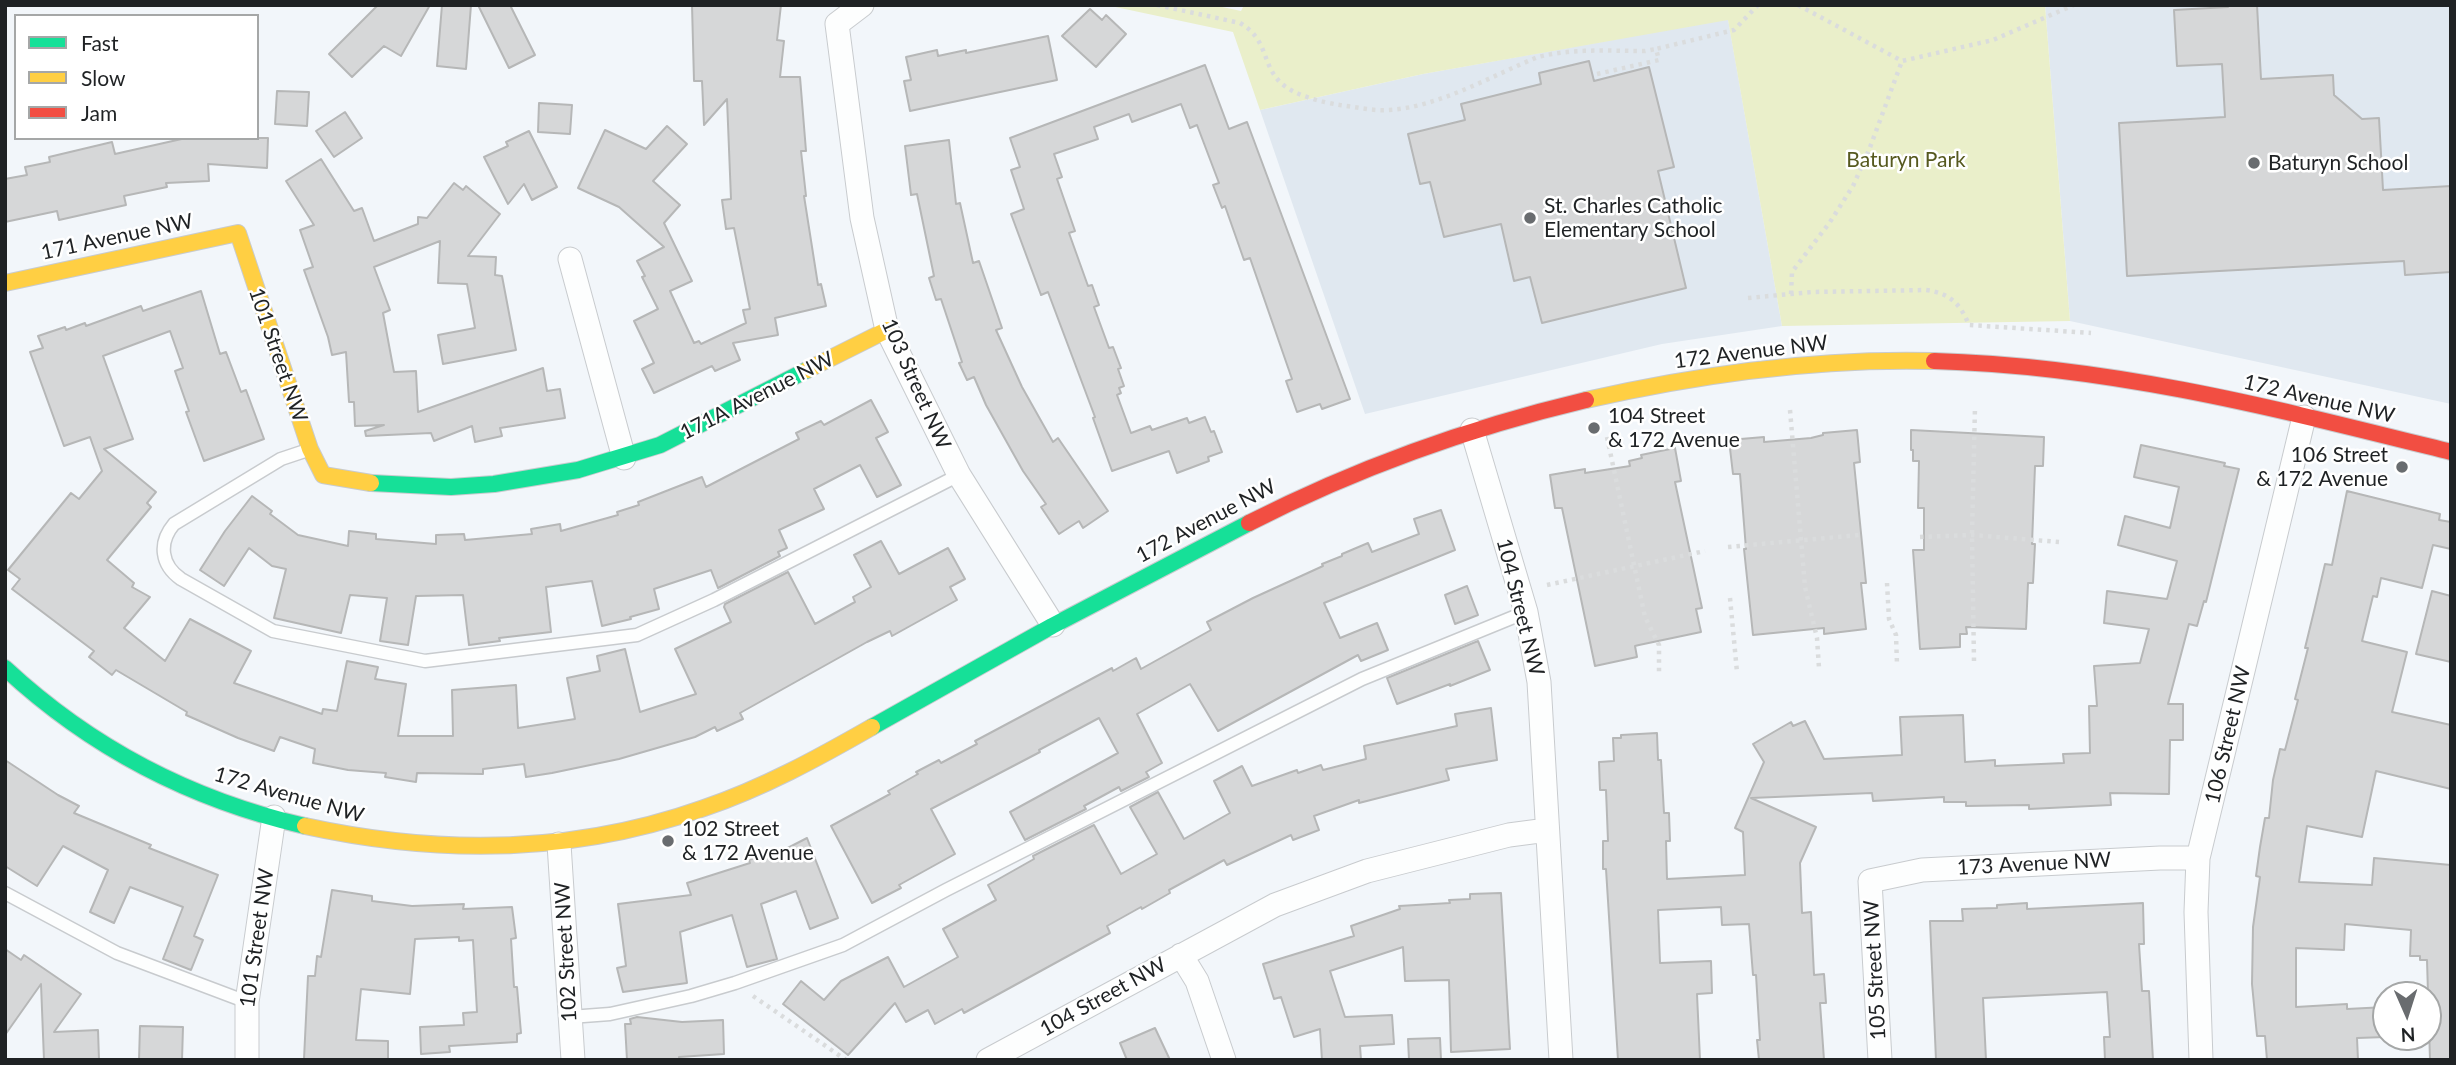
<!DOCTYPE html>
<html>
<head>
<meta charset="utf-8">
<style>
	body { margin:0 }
	#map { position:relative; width:2456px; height:1065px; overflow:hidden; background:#f2f6fa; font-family:Lato,sans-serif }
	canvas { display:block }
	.frame { position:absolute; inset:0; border:7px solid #1f2224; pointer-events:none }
	.legend { position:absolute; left:14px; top:14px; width:245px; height:126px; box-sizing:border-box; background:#fff; border:2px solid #a5a7a7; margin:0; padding:9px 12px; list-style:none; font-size:21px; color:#1f2224 }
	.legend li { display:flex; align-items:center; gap:14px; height:35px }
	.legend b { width:35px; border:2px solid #a5a7a7 }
	.north { position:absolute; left:2372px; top:981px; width:70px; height:70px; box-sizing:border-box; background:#fff; border:2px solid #a5a7a7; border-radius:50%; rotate:177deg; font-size:19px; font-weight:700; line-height:28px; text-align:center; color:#1f2224 }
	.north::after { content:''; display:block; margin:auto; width:24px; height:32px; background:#696c6f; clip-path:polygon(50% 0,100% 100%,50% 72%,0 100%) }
</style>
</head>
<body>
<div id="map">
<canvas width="2456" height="1065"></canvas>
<div class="frame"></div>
<ul class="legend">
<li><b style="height:9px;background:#16e098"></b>Fast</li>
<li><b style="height:9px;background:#ffcf43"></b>Slow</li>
<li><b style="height:9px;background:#f24e42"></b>Jam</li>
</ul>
<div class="north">N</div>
</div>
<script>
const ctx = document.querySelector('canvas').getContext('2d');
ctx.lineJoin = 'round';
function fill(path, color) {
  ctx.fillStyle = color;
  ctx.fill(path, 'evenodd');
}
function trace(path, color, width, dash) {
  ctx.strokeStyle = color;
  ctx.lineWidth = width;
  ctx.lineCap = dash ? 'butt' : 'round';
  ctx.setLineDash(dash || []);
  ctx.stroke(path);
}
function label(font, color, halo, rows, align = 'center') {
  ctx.font = font + ' Lato,sans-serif';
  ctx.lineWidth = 5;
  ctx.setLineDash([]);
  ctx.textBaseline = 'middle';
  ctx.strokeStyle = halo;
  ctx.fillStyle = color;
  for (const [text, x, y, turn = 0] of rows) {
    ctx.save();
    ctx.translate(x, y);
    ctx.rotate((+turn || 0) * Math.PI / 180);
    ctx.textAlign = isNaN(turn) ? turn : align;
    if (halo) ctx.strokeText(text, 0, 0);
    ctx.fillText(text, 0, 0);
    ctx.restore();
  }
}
fill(new Path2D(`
	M2045,5H2451V404L2070,321Z
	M1728,19L1782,326L1662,344L1365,414L1260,110L1423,74Z`), '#e0e8f0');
fill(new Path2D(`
	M1106,5H1213L1241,11L1244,5H2045L2070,321L1782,326L1728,20L1423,74L1260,110L1233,32Z`), '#eaefca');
const building = new Path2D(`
	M378,5H430L401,56L384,46L352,77L329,54Z
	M442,5H471L466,69L437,66Z
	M478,5H510L535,55L509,68Z
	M692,5H781L777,40L784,41L780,77H800L806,151H801L806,196H804L818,285L821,284L826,306L775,318L778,335L733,343L740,360L715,371L712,366L654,393L642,369L654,363L634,321L658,309L642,277L645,276L637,261L664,247L619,207L578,188L605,130L646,149L667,126L687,144L653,181L680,205L664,223L692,281L670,291L694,343L699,341L701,344L746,323L743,310L750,309L734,228L726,229L722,200L731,199L727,99L704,125L702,81H694Z
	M2228,5H2257L2261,79L2333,75L2334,95L2362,119L2379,118L2383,190L2451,186V272L2405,275L2404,261L2127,276L2119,123L2225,117L2222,64L2177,66L2174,10L2228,7Z
	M1090,9L1102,20L1106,15L1126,34L1096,67L1062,36Z
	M1048,36L1057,80L910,111L904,81L911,80L906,57L937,50L938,56L966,50V53Z
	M1589,61L1594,81L1649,67L1674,167L1658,171L1686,288L1542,323L1530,277L1514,281L1501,224L1444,237L1430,182L1420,184L1408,134L1465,120L1461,104L1541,84L1539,73Z
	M1205,65L1229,129L1247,122L1350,399L1322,409L1320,404L1297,412L1286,381L1292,379L1250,258L1244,260L1225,206L1222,208L1213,185L1219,183L1197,125L1190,128L1181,104L1132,122L1129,114L1094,127L1098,139L1054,154L1062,177L1057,179L1075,231L1069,233L1088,286L1092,285L1099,305L1094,307L1109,348L1113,347L1121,368L1118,369L1124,386L1119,388L1121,393L1117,395L1131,433L1150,426L1152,430L1187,418L1189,423L1205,417L1211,432L1214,431L1222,452L1208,457L1209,461L1177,473L1169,451L1112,471L1093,418L1095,417L1048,292L1041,295L1011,214L1024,209L1011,170L1020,167L1010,138Z
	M277,91L309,92L307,126L275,124Z
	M539,103L572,105L570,134L538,132Z
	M345,112L362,138L334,157L316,131Z
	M529,131L557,187L532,200L524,184L508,204L484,157L508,146L506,142Z
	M186,138H268L267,168L208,164L209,181L166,183L167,187L124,196L126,205L59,220L57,211L5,222V179L27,175L25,167L50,162L49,157L112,142L115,154Z
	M949,140L956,204L960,203L973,263L979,261L1002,328L996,330L1022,387L1053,442L1058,438L1108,511L1083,528L1079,521L1059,534L1041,507L1046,504L1023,471L986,405L974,377L967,380L959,363L962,362L941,299L936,300L929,278L934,276L917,194L911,195L905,146Z
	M321,159L354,211L362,208L374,241L418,224V217L427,218L454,183L463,190L466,186L500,214L468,256L496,257L495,275L502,276L516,350L443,364L438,335L475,328L467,284L438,283L440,241L374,267L390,310L383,313L394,372L416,371L418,412L543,368L547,391L560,389L565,418L500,428L502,436L475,442L472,426L434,441L431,433L366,436L365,431L384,425L355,426L354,402H349L346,352L332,355L328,337L304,270L313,267L300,230L314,225L286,181Z
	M201,291L220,354L226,352L241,392L246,390L264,439L204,461L186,412L189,411L175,371L183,368L170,331L103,356L133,439L104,449L156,492L147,503L151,507L107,560L134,583L132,587L150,597L124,628L165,661L190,619L251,651L234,683L322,714L323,709L337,711L347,661L378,667L375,679L406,684L398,736H453L452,690L516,685L518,728L575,719L567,678L600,671L597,656L625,649L640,712L696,694L675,649L731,622L724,607L725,604L788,572L815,624L855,602L853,597L871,587L854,555L881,541L899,574L948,548L965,579L950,587L957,600L892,636L890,631L867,642L740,713L743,719L717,731L715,727L695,737L619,759L552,773L526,777L524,764L483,769V774L417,773L416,782L385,777L386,773L348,770L313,763L315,749L280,737L274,751L238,738L186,715L187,712L116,670L112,675L89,657L94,651L12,589L20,579L8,570L71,493L79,499L102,471L90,437L64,446L30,352L43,348L38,336L65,327L66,330L85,323L86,326L141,306L143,311Z
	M871,400L888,432L876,438L901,485L877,497L860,465L814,489L824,509L779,530L787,548L778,552L780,556L718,588L711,570L654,589L659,609L630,617L631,619L602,626L592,581L546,587L551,632L499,638L500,641L469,645L463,595L416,596L408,645L380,641L387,598L350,595L341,633L274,618L286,569L272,566L249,548L224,586L200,570L225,531L252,496L272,511L270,514L298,535L348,546L349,531L376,534V539L436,544V535L464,534L465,540L532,534L531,529L560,524L561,531L618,515L617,512L639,505L638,502L702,477L706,487L799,439L796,433L821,421L824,425Z
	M1857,430L1860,462L1854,463L1866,583H1861L1866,629L1824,634V628L1753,635L1744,549H1746L1740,474H1733L1729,440L1764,437V442L1811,438L1823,435V433Z
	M1911,430L2044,437L2043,466H2035L2032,544H2035L2033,583H2028L2026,629L1966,627L1967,634H1960V647L1920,649L1913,550H1924V508H1918L1919,461H1913V450H1911Z
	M2141,445L2225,463L2224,466L2239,469L2206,602L2204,601L2197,626L2189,624L2168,704H2183V740H2170L2169,794L2110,793L2111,805L2029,809V805L1966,806V802H1944V797L1873,801L1872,793L1751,798L1816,827L1800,863L1802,913L1811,912L1814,975L1824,974L1826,1003H1820L1824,1060H1759L1757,1040H1760L1756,975H1753L1749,924L1722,925L1721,907L1658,910L1660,963L1711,961L1712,993L1697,994L1700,1060H1618L1606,869H1603V841H1608L1606,790H1600L1599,762L1614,761L1613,738H1621V735L1657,733L1658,760H1661L1664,813H1669L1670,841H1666L1667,879L1745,875L1743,832L1735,828L1764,762L1753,744L1791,722L1793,726L1805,721L1824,759L1902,755L1900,717L1963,715L1965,762L1995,760V766L2064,763L2063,754L2090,753L2089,706H2097L2094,666L2140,663L2149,629L2104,623L2107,591L2167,599L2177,561L2118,545L2125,516L2170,528L2179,487L2134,477Z
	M1675,448L1681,481L1675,482L1702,608L1696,609L1701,632L1639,645L1635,646L1637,657L1595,666L1562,508H1555L1550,475L1585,469V473L1630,466L1629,461L1642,458L1641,455Z
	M2347,491L2440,514L2439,520L2451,522V549L2433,545L2422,588L2381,578L2377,597L2373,596L2362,641L2407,652L2392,712L2451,725V789L2376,771L2362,837L2307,826L2299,882L2372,885L2374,858L2451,865V1060H2430L2427,960H2420V956H2410L2411,930L2345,924L2344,950L2296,948V1007L2347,1004V1009L2386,1007V1037L2357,1038L2358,1060H2267L2265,1036H2257L2252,984L2253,927L2260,877L2256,876L2260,847L2265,818H2269L2273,780L2280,749L2285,750L2298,700L2295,699L2308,648H2305L2315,607L2325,564L2332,565Z
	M1441,510L1455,550L1324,603L1340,638L1377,623L1388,650L1361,661L1358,655L1218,731L1190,684L1137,714L1162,763L1146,772L1149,777L1121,791L1119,787L1084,806L1086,809L1025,840L1010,812L1118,753L1099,718L1039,750L1040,752L931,809L955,854L899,885L901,888L872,903L831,826L890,794L888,791L918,774L916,772L939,760L941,763L977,744L975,741L1112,668L1113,671L1136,658L1141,669L1211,630L1207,622L1253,598L1323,566L1322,564L1342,556V554L1368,543L1372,552L1419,534L1414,519Z
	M1467,586L1478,615L1455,624L1445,595Z
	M2432,591L2451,596V662L2416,654Z
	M1478,641L1490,670L1450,686V684L1397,704L1387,678Z
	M1491,708L1497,760L1446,769L1449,780L1359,803V800L1314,816L1319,830L1293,840L1291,835L1227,865L1224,860L1169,890L1170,893L1142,909L1141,907L1107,926L1110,933L964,1013L962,1009L935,1024L928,1010L906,1022L895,1003L848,1055L783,1004L801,981L824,1000L841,981L888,957L904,987L958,957L943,929L996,900L988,885L1034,859L1033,856L1094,825L1121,874L1157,854L1130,807L1158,792L1184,839L1230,813L1214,781L1242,766L1252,786L1297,770L1298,773L1321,765L1323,770L1366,759L1364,746L1457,726L1455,714Z
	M5,760L58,795L79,806L74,813L151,845L149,848L218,875L194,936L203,940L191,970L163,959L183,907L130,887L114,923L90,912L108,870L63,846L37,886L5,866Z
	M807,838L838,918L810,929L796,891L761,904L777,959L747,967L732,915L680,932L687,983L623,992L617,968L626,966L618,904L691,895L687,883L750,863L749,860L775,850L776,854Z
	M332,890L372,896V901L412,906L464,904L463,909L512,907L516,938L511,939L514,987H517L521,1033L517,1034V1042L449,1046L450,1052L421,1054L420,1027L464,1025L463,1013L477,1012L473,940L459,941V937L415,939L410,994L361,989L356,1040L388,1041V1060L304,1059L308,976H315L317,956L321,957Z
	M1501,893L1510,1049L1451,1052L1449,980L1405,981L1403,947L1330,971L1345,1017L1392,1015L1394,1044L1360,1046L1361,1060H1322L1320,1029L1294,1037L1281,997L1274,999L1263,964L1354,936L1351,926L1400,909L1399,906L1450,903L1449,900L1470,899V894Z
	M2027,903V909L2143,903L2144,944H2139L2142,991H2149L2153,1060H2105L2104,1037H2110L2107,992L1983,998L1986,1060H1936L1930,921H1963L1962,909L1997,908V905Z
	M5,949L21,960L24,955L81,994L54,1032L98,1030L99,1060H44L41,984L5,1035Z
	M637,1017L682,1022L723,1020L724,1054L679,1057V1060H627L625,1024H631L630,1019Z
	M140,1026L183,1027L182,1060H139Z
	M1155,1028L1170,1060H1127L1120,1043Z
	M1440,1038L1441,1060H1409L1408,1039Z`);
fill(building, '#d6d7d8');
trace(building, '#b6b7b7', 2);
const lane = new Path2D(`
	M308,450L281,459L174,524C158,543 161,565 181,579L273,631L425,661L637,635L714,600L959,475
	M5,893L117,953L247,1002
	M570,1017L610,1014L691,996L735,983L843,945L946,890L1362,679L1526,612`);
const street = new Path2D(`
	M862,5L837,24L862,218L887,330L959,475L1053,625
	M570,259L624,458
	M1472,430L1526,612L1539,682L1561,1060
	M559,844L573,1060
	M1181,955L1197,981L1224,1060
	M247,1060V1002L274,817
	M988,1060L1275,905L1367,871L1509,835L1547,830
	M1880,1060L1870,881L1922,870L2160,858H2198
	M2201,1060L2196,912L2198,858L2304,417`);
const fast = new Path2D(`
	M371,483L451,487L494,484L578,470L660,445L807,370
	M5,668C90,747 192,800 305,826
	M872,727L1052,626L1249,523`);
const slow = new Path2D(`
	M5,283L238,233L310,449L323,475L371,483
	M807,370L887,330
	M1586,400C1700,374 1817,358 1934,361
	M305,826C438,855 575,854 704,808C763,788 818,758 872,727`);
const jam = new Path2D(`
	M1934,361C2113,366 2278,409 2451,452
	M1249,523C1357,468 1468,428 1586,400`);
trace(lane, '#c8cbce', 15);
trace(street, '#c8cbce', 25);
trace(fast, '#c8cbce', 18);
trace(slow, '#c8cbce', 18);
trace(jam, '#c8cbce', 18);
trace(new Path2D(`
	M1157,5L1240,23C1269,40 1261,64 1281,83C1295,96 1322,102 1340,105C1356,107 1372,111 1388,110C1437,108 1493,75 1538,57C1574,48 1608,51 1645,51L1656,49
	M1798,5L1902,61L1993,40L2074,5
	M1597,74L1659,60L1656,49L1734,30L1758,5
	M1791,294L1792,272L1830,222L1853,186L1869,150L1902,61
	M1748,298L1812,292L1926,290C1949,293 1960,303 1969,325L2091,333
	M1790,410L1805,587L1817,638L1819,668
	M1607,437L1645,617L1659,645V676
	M1920,537L1972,535L2059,542
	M1728,547L1859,535
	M1887,583L1889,619L1896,635L1897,664
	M1547,585L1705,551
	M1730,598L1737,672
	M1974,661L1972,535L1975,407
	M753,996L846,1060`), '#dadcdd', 4.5, [3.5, 5]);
trace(lane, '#fdfefe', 12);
trace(street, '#fdfefe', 23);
trace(fast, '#16e098', 16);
trace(slow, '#ffcf43', 16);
trace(jam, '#f24e42', 16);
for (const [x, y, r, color] of [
	[2254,163,7,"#696c6f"],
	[1530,218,7,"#696c6f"],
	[1594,428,7,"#696c6f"],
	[2402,467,7,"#696c6f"],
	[668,841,7,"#696c6f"]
]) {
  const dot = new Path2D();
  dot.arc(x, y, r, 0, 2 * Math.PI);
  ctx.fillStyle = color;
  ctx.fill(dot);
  trace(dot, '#fff', 2.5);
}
label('21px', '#56591f', '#fff', [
	["Baturyn Park",1906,160]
]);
label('21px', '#1f2224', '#fff', [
	["Baturyn School",2268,163],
	["St. Charles Catholic",1544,206],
	["Elementary School",1544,230],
	["104 Street",1608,416],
	["& 172 Avenue",1608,440],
	["106 Street",2388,455,"right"],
	["& 172 Avenue",2388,479,"right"],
	["102 Street",682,829],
	["& 172 Avenue",682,853]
], 'left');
label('21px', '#1f2224', '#fff', [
	["171 Avenue NW",117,237,-12],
	["172 Avenue NW",1751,352,-7],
	["101 Street NW",278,355,71],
	["103 Street NW",916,384,66],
	["171A Avenue NW",757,396,-27],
	["172 Avenue NW",2319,399,13],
	["172 Avenue NW",1206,521,-28],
	["104 Street NW",1520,607,76],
	["106 Street NW",2228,735,-77],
	["172 Avenue NW",289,795,16],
	["173 Avenue NW",2034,864,-3],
	["101 Street NW",257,938,-82],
	["102 Street NW",566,952,-93],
	["105 Street NW",1875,970,-93],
	["104 Street NW",1103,997,-29]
]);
</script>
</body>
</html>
